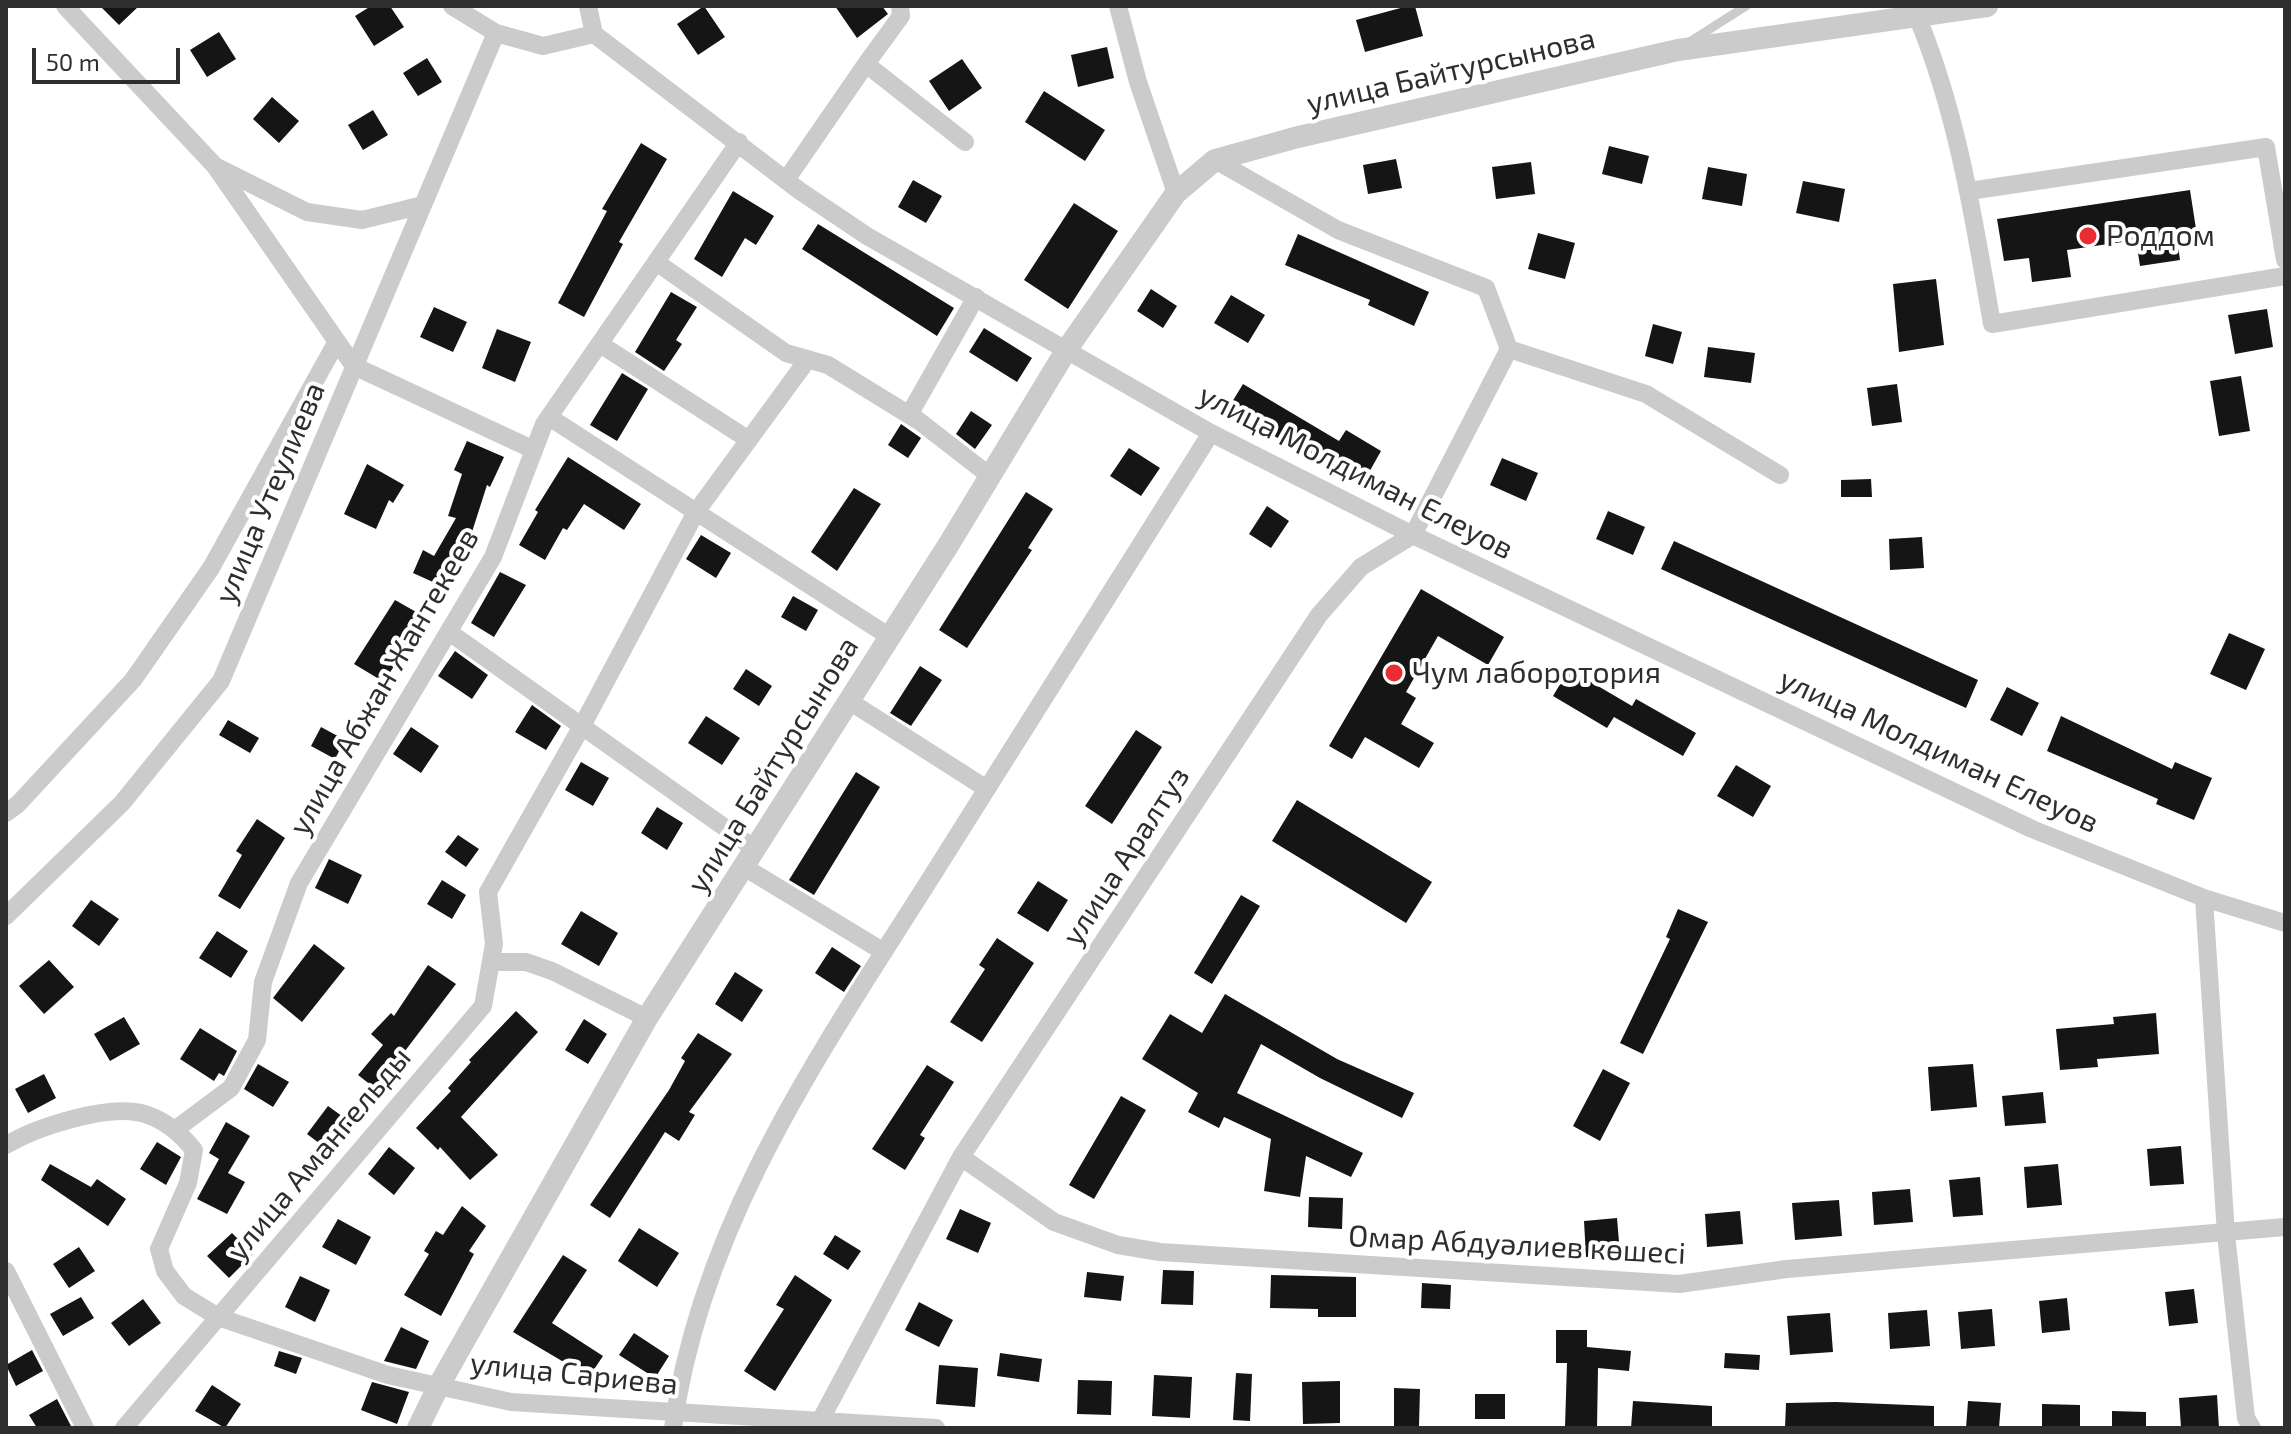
<!DOCTYPE html>
<html>
<head>
<meta charset="utf-8">
<style>
	body { margin:0 }
	#map { position:relative; width:2291px; height:1434px; overflow:hidden; background:#fff; font-family:"Exo 2",sans-serif }
	canvas { display:block }
	.frame { position:absolute; inset:0; border:8px solid #2e2e2e; pointer-events:none }
	.scale { position:absolute; left:32px; top:48px; width:148px; height:36px; box-sizing:border-box; border:4px solid #2e2e2e; border-top:0; padding-left:10px; font-size:24px; line-height:28px; white-space:nowrap; color:#2e2e2e; -webkit-text-stroke:6px #fff; paint-order:stroke }
</style>
</head>
<body>
<div id="map">
<canvas width="2291" height="1434"></canvas>
<div class="frame"></div>
<div class="scale">50 m</div>
</div>
<script>
const ctx = document.querySelector('canvas').getContext('2d');
ctx.lineJoin = 'round';
function fill(path, color) {
  ctx.fillStyle = color;
  ctx.fill(path, 'evenodd');
}
function trace(path, color, width, dash) {
  ctx.strokeStyle = color;
  ctx.lineWidth = width;
  ctx.lineCap = dash ? 'butt' : 'round';
  ctx.setLineDash(dash || []);
  ctx.stroke(path);
}
function label(font, color, halo, rows, align = 'center') {
  ctx.font = font + ' "Exo 2",sans-serif';
  ctx.lineWidth = 8;
  ctx.setLineDash([]);
  ctx.textBaseline = 'middle';
  ctx.strokeStyle = halo;
  ctx.fillStyle = color;
  for (const [text, x, y, turn = 0] of rows) {
    ctx.save();
    ctx.translate(x, y);
    ctx.rotate((+turn || 0) * Math.PI / 180);
    ctx.textAlign = isNaN(turn) ? turn : align;
    if (halo) ctx.strokeText(text, 0, 0);
    ctx.fillText(text, 0, 0);
    ctx.restore();
  }
}
fill(new Path2D(`
	M100,6H139L119,25Z
	M371,6H390L404,27L374,46L355,16Z
	M704,6L725,37L698,55L677,24Z
	M835,6H882L888,14L857,38Z
	M1408,6H1415L1423,36L1365,52L1356,20Z
	M219,32L236,59L207,77L190,50Z
	M1107,47L1114,78L1078,87L1071,55Z
	M427,58L442,82L418,96L403,73Z
	M962,59L982,88L949,111L929,81Z
	M1044,91L1105,130L1085,161L1025,122Z
	M272,97L299,121L279,143L253,119Z
	M373,110L388,135L363,150L348,125Z
	M641,143L667,159L619,242L623,244L584,317L558,303L607,211L602,209Z
	M1609,146L1649,156L1642,184L1602,174Z
	M1396,159L1402,188L1368,194L1363,165Z
	M1531,162L1535,194L1496,199L1492,167Z
	M1708,167L1747,174L1742,206L1702,199Z
	M913,180L942,196L926,223L898,207Z
	M1803,181L1845,189L1839,222L1796,213Z
	M2190,190L2196,229L2176,232L2180,260L2140,266L2136,240L2067,250L2071,277L2032,282L2029,258L2004,261L1997,219Z
	M733,191L774,216L756,245L745,238L722,277L694,259Z
	M1074,203L1118,231L1068,309L1024,280Z
	M818,224L954,308L937,336L802,249Z
	M1538,233L1575,243L1565,279L1528,269Z
	M1298,234L1429,292L1414,326L1368,305L1370,300L1285,265Z
	M1936,279L1944,345L1899,352L1893,284Z
	M1151,289L1177,306L1163,328L1137,311Z
	M671,292L697,307L676,340L682,344L664,371L635,352Z
	M1231,295L1265,315L1248,343L1214,323Z
	M434,307L467,322L453,352L420,337Z
	M2267,309L2273,347L2235,354L2228,315Z
	M1653,324L1682,332L1673,364L1645,356Z
	M984,328L1032,358L1017,382L969,352Z
	M497,329L531,342L515,382L482,368Z
	M1708,347L1755,353L1751,383L1704,377Z
	M622,373L648,389L617,441L590,425Z
	M2241,376L2250,431L2219,436L2210,381Z
	M1243,384L1339,441L1346,430L1381,451L1363,483L1274,436L1229,407Z
	M1897,384L1902,422L1872,426L1867,388Z
	M971,411L992,425L975,449L956,434Z
	M901,424L921,438L908,458L888,445Z
	M467,441L504,457L490,487L487,485L472,532L444,587L413,573L423,550L434,556L456,518L448,516L462,474L454,470Z
	M1129,448L1160,468L1141,496L1110,476Z
	M568,457L641,504L624,530L584,504L567,530L563,528L545,560L519,545L538,512L535,510Z
	M1502,458L1538,473L1526,501L1490,485Z
	M367,464L404,485L393,503L389,500L376,529L344,514Z
	M1871,479L1872,497H1841V480Z
	M854,488L881,504L837,571L811,552Z
	M1026,492L1053,509L1028,548L1032,550L967,648L939,630Z
	M1267,506L1289,521L1271,548L1249,534Z
	M1608,511L1645,527L1633,555L1596,539Z
	M701,535L731,553L716,578L686,559Z
	M1922,537L1924,568L1890,570L1889,539Z
	M1674,541L1978,680L1966,708L1661,569Z
	M500,572L526,585L494,637L471,623Z
	M1421,589L1504,637L1488,665L1438,636L1406,692L1416,698L1401,724L1434,743L1419,768L1365,737L1352,759L1329,746Z
	M793,596L818,610L806,631L781,617Z
	M395,600L425,617L384,682L354,664Z
	M2229,633L2265,649L2246,690L2210,674Z
	M455,651L488,675L472,699L438,676Z
	M920,666L942,680L911,726L890,713Z
	M746,669L772,686L759,706L733,689Z
	M1569,669L1632,706L1636,699L1696,733L1683,756L1614,717L1607,728L1553,696Z
	M2007,687L2039,703L2022,736L1990,720Z
	M532,705L561,726L546,750L515,732Z
	M706,716L740,738L722,765L688,743Z
	M2061,716L2172,769L2175,762L2212,778L2194,820L2156,804L2158,799L2047,751Z
	M228,720L259,738L250,753L219,735Z
	M321,727L345,740L335,759L311,746Z
	M411,727L439,746L421,773L393,754Z
	M1136,730L1162,747L1112,824L1085,806Z
	M581,762L609,778L593,806L565,790Z
	M1736,765L1771,786L1753,817L1717,796Z
	M856,772L880,787L814,895L789,880Z
	M1297,800L1432,882L1406,923L1272,841Z
	M657,807L683,823L667,850L641,833Z
	M257,819L285,838L240,909L218,896L242,855L236,851Z
	M458,835L479,849L466,867L445,852Z
	M329,859L362,875L348,904L315,888Z
	M442,880L466,895L452,919L427,904Z
	M1038,881L1068,900L1048,932L1017,913Z
	M1241,895L1260,906L1212,984L1194,973Z
	M91,900L119,919L99,946L72,926Z
	M1678,909L1708,922L1643,1054L1620,1043L1670,939L1666,937Z
	M581,911L618,933L599,966L561,944Z
	M217,931L248,951L231,978L199,958Z
	M997,938L1034,963L982,1042L950,1022L985,969L979,965Z
	M314,944L345,968L302,1022L273,998Z
	M832,947L861,966L844,992L815,973Z
	M49,960L74,987L44,1014L19,986Z
	M428,965L456,984L376,1089L358,1075L383,1045L371,1034L391,1013L394,1016Z
	M735,972L763,990L742,1022L715,1004Z
	M1225,994L1337,1059L1414,1093L1402,1118L1320,1078L1261,1044L1237,1093L1363,1153L1351,1177L1306,1156L1300,1197L1264,1191L1271,1139L1224,1117L1219,1128L1188,1112L1198,1093L1142,1059L1170,1014L1202,1033Z
	M516,1011L538,1032L461,1117L498,1155L470,1180L440,1147L438,1150L416,1128L451,1091L448,1088L471,1062L469,1060Z
	M2156,1013L2159,1054L2097,1059L2098,1067L2060,1070L2056,1029L2114,1024L2113,1017Z
	M124,1017L140,1044L110,1061L94,1034Z
	M584,1019L607,1034L588,1064L565,1050Z
	M200,1028L237,1051L224,1076L219,1073L214,1081L180,1059Z
	M698,1033L732,1054L689,1112L695,1115L679,1141L665,1132L610,1218L590,1205L669,1090L685,1061L681,1058Z
	M258,1064L289,1082L273,1107L244,1089Z
	M1973,1064L1977,1107L1931,1111L1928,1067Z
	M927,1065L954,1082L920,1135L925,1138L905,1170L872,1149Z
	M1603,1069L1630,1083L1600,1141L1573,1126Z
	M44,1074L56,1098L28,1113L15,1089Z
	M2043,1092L2046,1123L2005,1126L2002,1096Z
	M1121,1096L1146,1110L1094,1199L1069,1185Z
	M328,1106L353,1124L331,1152L307,1134Z
	M226,1122L250,1136L228,1173L245,1182L227,1214L197,1199L219,1159L209,1153Z
	M157,1142L181,1157L166,1185L140,1169Z
	M2181,1146L2184,1184L2150,1186L2147,1149Z
	M389,1147L415,1168L394,1195L368,1174Z
	M50,1164L91,1187L97,1179L126,1199L108,1226L41,1180Z
	M2058,1164L2062,1205L2027,1208L2024,1167Z
	M1980,1177L1983,1215L1953,1217L1949,1180Z
	M1910,1189L1913,1222L1874,1225L1872,1192Z
	M1309,1197L1343,1198L1342,1229L1308,1227Z
	M1839,1200L1842,1236L1795,1240L1792,1203Z
	M462,1206L486,1226L469,1251L474,1254L441,1316L404,1295L429,1254L424,1251L436,1231L443,1235Z
	M960,1209L991,1223L978,1253L946,1239Z
	M1740,1211L1743,1244L1707,1247L1705,1214Z
	M1617,1218L1620,1254L1586,1257L1584,1221Z
	M338,1219L371,1237L356,1265L322,1247Z
	M639,1228L679,1253L657,1287L618,1261Z
	M232,1233L253,1254L229,1278L207,1256Z
	M835,1235L861,1251L848,1270L823,1254Z
	M79,1247L95,1271L69,1288L53,1264Z
	M563,1255L587,1270L552,1323L603,1356L589,1377L513,1332Z
	M1163,1270L1194,1271L1193,1305L1161,1304Z
	M1087,1272L1124,1276L1121,1301L1084,1297Z
	M795,1275L832,1300L775,1391L744,1371L784,1309L776,1305Z
	M1271,1275L1356,1277V1317H1318V1309L1270,1308Z
	M300,1276L330,1290L315,1322L285,1307Z
	M1422,1283L1451,1285L1450,1309L1421,1308Z
	M2194,1289L2198,1323L2169,1326L2165,1292Z
	M81,1297L94,1318L63,1336L50,1314Z
	M2067,1298L2070,1330L2042,1333L2039,1301Z
	M143,1299L161,1323L129,1346L111,1323Z
	M919,1302L953,1320L939,1347L905,1330Z
	M1992,1309L1995,1346L1961,1349L1958,1312Z
	M1927,1310L1930,1346L1890,1349L1888,1313Z
	M1830,1313L1833,1352L1790,1355L1787,1316Z
	M401,1327L429,1341L416,1369L384,1361Z
	M1556,1330H1587V1347L1631,1351L1629,1371L1598,1368L1597,1428L1565,1427L1567,1363H1556Z
	M634,1333L669,1356L655,1378L619,1355Z
	M32,1350L43,1371L16,1386L6,1365Z
	M279,1351L302,1358L296,1374L274,1366Z
	M1000,1353L1042,1359L1039,1382L997,1376Z
	M1725,1353L1760,1355L1759,1370L1724,1368Z
	M939,1365L978,1368L975,1407L936,1404Z
	M1236,1373L1252,1374L1250,1421L1233,1420Z
	M1154,1375L1192,1377L1190,1418L1152,1416Z
	M1078,1380L1112,1381L1111,1415L1077,1414Z
	M1340,1381V1423L1303,1424L1302,1382Z
	M372,1382L409,1392L397,1424L361,1410Z
	M212,1385L241,1404L225,1428L195,1411Z
	M1394,1388L1420,1389L1419,1426H1394Z
	M1475,1394H1505V1419H1475Z
	M2217,1395L2219,1428H2181L2179,1398Z
	M57,1399L72,1428H37L29,1415Z
	M1633,1401L1712,1406V1428H1631Z
	M1968,1401L2001,1403L1999,1428H1966Z
	M1836,1402L1934,1406V1428H1785L1786,1403Z
	M2042,1404L2080,1405V1428H2042Z
	M2112,1411L2146,1412V1428H2112Z`), '#151515');
trace(new Path2D(`
	M1691,41L1746,6`), '#cbcbcb', 9);
trace(new Path2D(`
	M65,6L215,166L307,212L362,220L423,205
	M452,6L496,33L543,46L594,34L800,191L867,236L1211,433L1413,535L2032,829L2204,898L2285,923
	M588,6L594,34
	M900,6L901,16L866,64L965,142
	M1118,6L1138,82L1176,193
	M1917,16C1958,115 1974,220 1992,324L2285,276
	M1215,160L1338,230L1486,288L1509,349L1646,394L1780,475
	M215,166L354,366L534,450
	M786,180L866,64
	M1969,191L2266,147L2285,260
	M656,262L786,353L828,365L919,421L990,476
	M600,344L749,440
	M909,415L976,297
	M549,417L890,637
	M449,632L755,849
	M849,701L987,789
	M6,813L18,804L133,680L211,568L336,343
	M744,867L884,952
	M2204,898L2226,1234L2246,1418L2252,1428
	M6,916L122,803L221,681L496,33
	M491,962H526L552,971L647,1018
	M176,1129L231,1088L257,1040L263,982L299,883L493,557L544,424L739,142
	M6,1145C37,1127 109,1103 145,1114C166,1121 180,1133 194,1150L188,1183L159,1249L165,1271L184,1296L218,1317L388,1375L511,1402L936,1428
	M961,1157L1054,1222L1118,1245L1160,1252L1679,1284L1787,1269L2285,1227
	M6,1271L85,1428
	M820,1421L961,1157L1319,615L1361,567L1413,535L1509,349
	M124,1428L483,1006L494,944L488,892L582,726L696,512L808,359
	M673,1428C701,1219 827,1043 937,868C1028,723 1120,578 1211,433`), '#cbcbcb', 18);
trace(new Path2D(`
	M418,1428L438,1387L647,1018L949,544L1067,349L1176,193L1215,160L1298,137L1678,50L1987,6`), '#cbcbcb', 22);
for (const [x, y, r, color] of [
	[2088,236,10,"#e82e33"],
	[1394,673,10,"#e82e33"]
]) {
  const dot = new Path2D();
  dot.arc(x, y, r, 0, 2 * Math.PI);
  ctx.fillStyle = color;
  ctx.fill(dot);
  trace(dot, '#fff', 3);
}
label('30px', '#2e2e2e', '#fff', [
	["улица Байтурсынова",1451,71,-13],
	["улица Молдиман Елеуов",1356,472,27],
	["улица Утеулиева",270,493,-67],
	["улица Абжан Жантекеев",384,682,-60],
	["улица Молдиман Елеуов",1939,751,25],
	["улица Байтурсынова",773,765,-58],
	["улица Аралтуз",1126,856,-57],
	["улица Амангельды",319,1154,-50],
	["Омар Абдуәлиев көшесі",1517,1245,3],
	["улица Сариева",574,1374,6]
]);
label('30px', '#2e2e2e', '#fff', [
	["Роддом",2106,236],
	["Чум лаборотория",1412,673]
], 'left');
</script>
</body>
</html>
